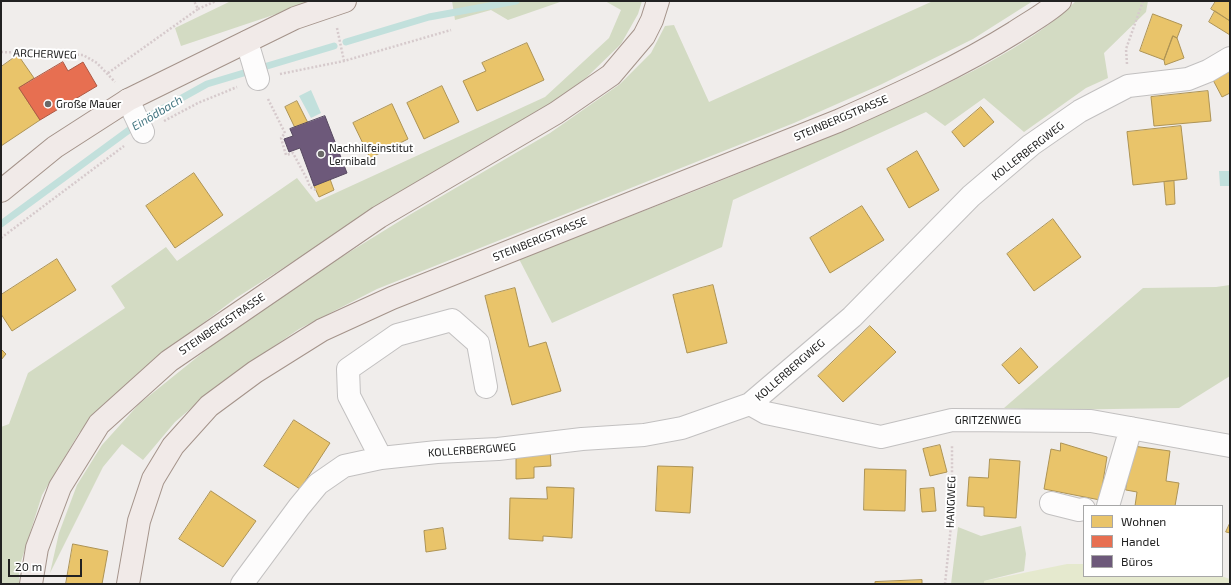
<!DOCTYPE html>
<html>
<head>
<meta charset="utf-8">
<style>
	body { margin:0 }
	#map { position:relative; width:1231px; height:585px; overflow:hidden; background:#f0edeb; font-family:"Exo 2",sans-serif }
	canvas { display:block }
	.frame { position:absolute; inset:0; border:2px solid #222; pointer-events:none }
	.legend { position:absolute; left:1083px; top:505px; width:140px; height:72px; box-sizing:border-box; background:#fff; border:1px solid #a7a7a7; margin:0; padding:5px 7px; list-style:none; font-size:12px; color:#222 }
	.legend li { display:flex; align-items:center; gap:8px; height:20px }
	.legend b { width:20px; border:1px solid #a7a7a7 }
	.scale { position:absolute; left:8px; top:559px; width:74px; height:18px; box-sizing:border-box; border:2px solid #222; border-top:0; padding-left:5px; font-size:12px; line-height:14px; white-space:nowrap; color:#222; -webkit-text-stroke:3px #fff; paint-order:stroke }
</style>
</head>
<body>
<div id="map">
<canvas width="1231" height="585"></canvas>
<div class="frame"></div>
<ul class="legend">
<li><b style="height:11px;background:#e9c46a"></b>Wohnen</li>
<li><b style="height:11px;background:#e76f51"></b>Handel</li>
<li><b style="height:11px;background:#6d597a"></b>Büros</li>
</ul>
<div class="scale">20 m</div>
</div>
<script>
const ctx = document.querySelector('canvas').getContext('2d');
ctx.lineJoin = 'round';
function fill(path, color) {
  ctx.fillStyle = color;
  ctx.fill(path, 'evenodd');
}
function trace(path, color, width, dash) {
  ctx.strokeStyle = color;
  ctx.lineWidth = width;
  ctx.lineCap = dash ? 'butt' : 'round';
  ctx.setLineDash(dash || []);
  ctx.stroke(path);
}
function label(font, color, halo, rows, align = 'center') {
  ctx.font = font + ' "Exo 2",sans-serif';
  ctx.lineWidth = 4;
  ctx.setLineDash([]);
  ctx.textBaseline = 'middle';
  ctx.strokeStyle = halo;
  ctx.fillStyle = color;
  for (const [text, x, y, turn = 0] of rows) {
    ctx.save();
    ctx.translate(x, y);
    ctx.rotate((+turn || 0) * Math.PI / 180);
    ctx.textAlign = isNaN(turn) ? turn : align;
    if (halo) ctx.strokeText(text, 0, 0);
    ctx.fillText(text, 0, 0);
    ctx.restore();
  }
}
fill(new Path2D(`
	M1067,564H1084V576H1221L1230,579V584H984V581Z`), '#e5e9ce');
fill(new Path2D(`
	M231,1H315L181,46L175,28Z
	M452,1H563L508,20L491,10L455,20Z
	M605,1H642L638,14L621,44L587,77L540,112L442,167L236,298L140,371L79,433L42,495L19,568V584H1V427L9,424L28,373L125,308L111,286L166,247L177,261L297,178L316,202L545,97L609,38L621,10Z
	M933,1H1033L973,39L880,85L794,123L377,289L299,329L222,382L175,422L143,460L122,444L103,467L50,573L59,533L77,485L102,445L139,404L221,338L293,287L411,214L550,133L620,84L651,53L665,26L674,25L709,102Z
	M1076,1H1148L1146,12L1104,53L1108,78L1086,88L1024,132L984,98L945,126L926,112L733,200L722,247L552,323L519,259C641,212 764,166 884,112C946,85 1028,49 1076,1Z
	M1230,285V376L1179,408L1048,410L1004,408L1143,288L1216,287Z
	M1021,526L1026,554L1024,571L984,581V584H951L958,527L981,536Z`), '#d3dbc3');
fill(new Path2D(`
	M311,90L321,113L311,118L299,96Z
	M1219,171H1230V186H1220Z`), '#c2e0dc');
const homes = new Path2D(`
	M1216,1H1230V21L1211,9Z
	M1215,11L1230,21V35L1209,22Z
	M1153,14L1182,25L1177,38L1173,36L1164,60L1140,51Z
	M1173,36L1177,38L1184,58L1165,65L1164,60Z
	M527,43L544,80L477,111L463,81L486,71L482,63Z
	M18,55L34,78L19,88L40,120L1,146V67Z
	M1230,71V93L1222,97L1213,80Z
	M442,86L459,122L424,139L407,103Z
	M1208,91L1211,121L1154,126L1151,97Z
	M297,101L308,123L295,128L285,107Z
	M392,104L408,139L370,158L353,123Z
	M981,107L994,122L964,147L952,132Z
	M1181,126L1187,179L1133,185L1127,132Z
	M917,151L939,190L909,208L887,169Z
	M194,173L223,215L175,248L146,206Z
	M330,179L334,190L319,197L314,186Z
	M1174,181L1175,204L1166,205L1164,182Z
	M862,206L884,240L830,273L810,238Z
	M1053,219L1081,257L1034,291L1007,254Z
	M57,259L76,290L12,331L1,314V295Z
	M713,285L727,343L687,353L673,295Z
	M515,288L529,347L546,342L561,391L512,405L485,296Z
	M870,326L896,352L843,402L818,376Z
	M1021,348L1038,367L1019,384L1002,365Z
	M1,349L6,354L1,360Z
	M294,420L330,443L300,489L264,466Z
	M1061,443L1107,457L1100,500L1044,489L1051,449L1060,451Z
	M940,445L947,472L930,476L923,449Z
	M1133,446L1170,451L1166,481L1179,483L1175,506H1135L1137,492L1126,490Z
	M550,449L551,466L534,467V478L516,479V455Z
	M990,459L1020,461L1016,518L984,516V507L967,506L969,477L988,478Z
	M658,466L693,467L690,513L656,511Z
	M865,469L906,470L905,511L864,510Z
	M547,487L574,488L572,538L543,536V541L509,539L510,498L547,499Z
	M934,488L936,511L922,512L920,489Z
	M211,491L256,521L223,567L179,539Z
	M1230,523V533L1226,532Z
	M443,528L446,549L426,552L424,531Z
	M73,544L108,551L102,584H66Z
	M922,580V584H875V582Z`);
fill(homes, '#e9c46a');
trace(homes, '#ad9354', 1);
const shops = new Path2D(`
	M63,62L68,71L83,62L97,86L40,120L19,88Z`);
fill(shops, '#e76f51');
trace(shops, '#ac5843', 1);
const offices = new Path2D(`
	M325,116L347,173L314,186L300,148L289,152L284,139L293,136L290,129Z`);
fill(offices, '#6d597a');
trace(offices, '#564860', 1);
trace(new Path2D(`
	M346,42L429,17L516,1
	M1,224L144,119L207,84L334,46`), '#c2e0dc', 7);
const minor = new Path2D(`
	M247,42L258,79
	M128,100L143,132
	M750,404L766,413L881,437L952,420L1091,421L1230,446
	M381,458L349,396L348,369L397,335L452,320L478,343L486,387
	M1051,503L1079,510L1084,509
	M1108,506L1131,428
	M242,584L299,507L318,484L344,466L381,458L437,452L498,449L582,439L644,435L682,428L750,404L852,317L971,196L1031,145L1080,111L1128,86L1188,79L1208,71L1230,58`);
const major = new Path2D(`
	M1,191L55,147L128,100L295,18L345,1
	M31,584L37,548L60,487L99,424L169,361L379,217L556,113L611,75L644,36L652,20L658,1
	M128,584L139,521L153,479L173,446L209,406L255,372L322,330L392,298L838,121C899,94 959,67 1015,32C1030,22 1047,13 1060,1`);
trace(minor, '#c2c0c0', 24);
trace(major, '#a4938a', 24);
trace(new Path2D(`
	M198,9L216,1
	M337,28L344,61
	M1,52L83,55L97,63L115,82
	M1127,64L1126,49L1143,1
	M108,73L198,9L194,1
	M280,74L344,61L451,30
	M268,99L285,133L281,138L286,155L293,153L307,179L310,187L316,190
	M164,121L198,103L237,87
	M1,238L124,146
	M945,584L952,516V445`), '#d6cacc', 2.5, [2, 2]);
trace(minor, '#fdfcfc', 22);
trace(major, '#f1eae8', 22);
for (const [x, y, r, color] of [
	[48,104,4,"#6a6968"],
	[321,154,4,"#6a6968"]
]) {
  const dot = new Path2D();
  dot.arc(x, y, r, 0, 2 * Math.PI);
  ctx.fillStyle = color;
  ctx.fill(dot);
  trace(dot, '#fff', 1.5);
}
label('11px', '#222', '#fff', [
	["ARCHERWEG",45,54,2],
	["STEINBERGSTRASSE",841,118,-23],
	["KOLLERBERGWEG",1028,151,-38],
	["STEINBERGSTRASSE",540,239,-22],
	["STEINBERGSTRASSE",222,324,-34],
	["KOLLERBERGWEG",790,370,-41],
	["GRITZENWEG",988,420],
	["KOLLERBERGWEG",472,450,-4],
	["HANGWEG",951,502,-88]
]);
label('11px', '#222', '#fff', [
	["Große Mauer",56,104],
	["Nachhilfeinstitut",329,148],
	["Lernibald",329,161]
], 'left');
label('italic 12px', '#467883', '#fff', [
	["Einödbach",157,113,-31]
]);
</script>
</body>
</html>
